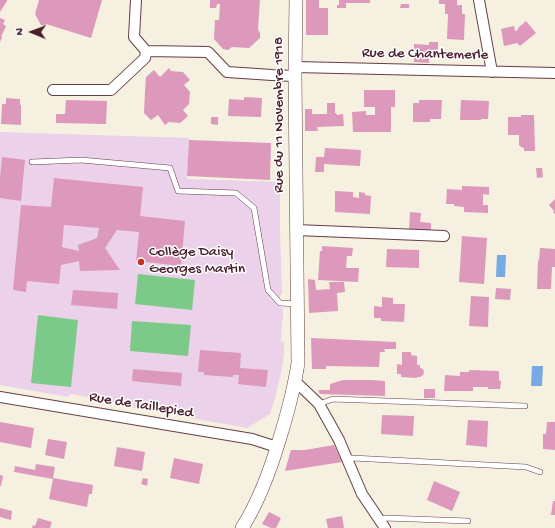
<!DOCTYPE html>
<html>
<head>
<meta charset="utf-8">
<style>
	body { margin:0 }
	#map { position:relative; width:555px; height:528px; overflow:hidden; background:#f5f0e0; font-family:"Gochi Hand",sans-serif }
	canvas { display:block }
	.north { position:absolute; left:12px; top:12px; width:40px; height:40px; -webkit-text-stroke:3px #fff; paint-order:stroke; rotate:271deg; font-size:11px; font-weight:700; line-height:16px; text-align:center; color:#4a1f2b }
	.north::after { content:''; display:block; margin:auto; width:14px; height:18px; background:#4a1f2b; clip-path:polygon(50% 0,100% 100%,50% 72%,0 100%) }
</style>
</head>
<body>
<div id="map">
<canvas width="555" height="528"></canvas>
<div class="north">N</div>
</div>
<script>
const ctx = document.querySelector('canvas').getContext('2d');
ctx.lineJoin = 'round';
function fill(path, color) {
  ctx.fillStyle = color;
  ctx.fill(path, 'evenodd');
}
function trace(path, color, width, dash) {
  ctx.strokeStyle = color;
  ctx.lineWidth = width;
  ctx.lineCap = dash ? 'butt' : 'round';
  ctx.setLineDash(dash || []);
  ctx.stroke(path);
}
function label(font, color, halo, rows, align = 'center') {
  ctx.font = font + ' "Gochi Hand",sans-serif';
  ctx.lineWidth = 3;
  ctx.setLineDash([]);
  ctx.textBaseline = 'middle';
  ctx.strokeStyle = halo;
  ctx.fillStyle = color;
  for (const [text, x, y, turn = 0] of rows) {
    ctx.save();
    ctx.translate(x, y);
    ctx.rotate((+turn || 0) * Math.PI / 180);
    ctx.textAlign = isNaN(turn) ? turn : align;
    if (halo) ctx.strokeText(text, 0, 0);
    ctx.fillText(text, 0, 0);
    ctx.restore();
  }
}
fill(new Path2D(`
	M0,132L189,138L187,179L280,182V228L282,295H280V298L281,308H283V319L282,320L281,341L284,342V355L281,373L275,398L270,414L247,428L114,404V402L71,394L68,397L0,385Z`), '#ecd1ea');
fill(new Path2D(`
	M138,274L195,280L192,310L135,304Z
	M38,315L78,320L71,387L31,383Z
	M132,321L191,325L188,356L130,351Z`), '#7cca8a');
fill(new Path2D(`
	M497,255H506L505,277H496Z
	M532,366H543L542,386H531Z`), '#77a9e2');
fill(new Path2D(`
	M0,0H7V1L0,12Z
	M39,0H102L91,38L46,24L45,26L41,25L35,14Z
	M210,0H260L258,29L260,33V38L249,48L232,47L228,50L223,49L214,39L215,20H219L220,4H217L216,8H210Z
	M306,0H319V8H328V35H306Z
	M339,0H370V3H346V8H337V5H339Z
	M439,0H457V5H462V14H465L464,40L447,39L448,14H445V4H439Z
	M401,4H409V8H400Z
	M0,18L5,20L3,24L6,26L1,37H2L0,42Z
	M526,21L536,33L520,46L517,43L504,46L501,29L514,26L515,31L518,30V28Z
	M429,42H438V53H429V63L414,62V44L429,45Z
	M169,68L171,71L183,72L190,80L184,85L190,92L189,104L183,110L188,116L180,123L169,122L165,125L158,115L151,120L144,113L145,91L146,77L154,70L160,77Z
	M364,90H395V107H391V132H353L352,112L366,111V115H375V107H364Z
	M244,97L262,98L261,117L228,116L229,99L244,100Z
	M6,98L20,99V105H21V125L1,124L2,104H6Z
	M66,100L107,101L106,124L56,123V114H65Z
	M419,100H442L441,119H430V122H413V103H419Z
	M461,100L489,101L488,119H481V120H460Z
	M327,103H335V113H336L337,115L343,114L344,126L317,127L318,131H305V109H312V114H327Z
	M521,115H534L535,151H524V148L521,147L519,145V135H508V117H521Z
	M211,117H218V125L211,124Z
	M189,140L271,143L270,180L187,176Z
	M325,148L361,150L360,166L324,164V172H315L316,157H324Z
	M2,157L25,160L21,201L0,198V178Z
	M536,168H542L543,177L537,178Z
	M54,178L143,187L140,216L185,221L181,266L136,261L139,232L117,230L105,248L120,270L80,271L79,261L61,265L59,284L27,281L26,292L13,290L21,205L51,207ZM64,225L99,228L97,238L78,245L79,251L62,247Z
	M462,186L489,187V195L483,194V205H488V213L464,212V207L454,206V204H446L447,189L462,190Z
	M335,191L353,192V197L359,198V192L365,193V195L371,196L370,214L335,212Z
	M555,199V214L553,212L554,211L549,205Z
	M410,212L421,213L420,222L431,223V231L409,230Z
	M462,236L487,238L484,284L459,282Z
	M322,246L353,248L352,256H347L346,268H359L358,282L318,280L320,251H322Z
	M540,248L555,249V267H552L551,289H537L538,260L539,261Z
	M387,249L419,250V268L386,267Z
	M308,279L315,280L316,290L330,289L329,282H344L345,292L337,293L338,311L309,313Z
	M496,288L511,289L510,300L495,299Z
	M73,290L118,293L117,309L71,305Z
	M471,296L489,297L488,327L469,326Z
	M382,297L393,298V304H405L404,322L381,321V318H374V306L382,307Z
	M311,338L396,342V349H384L385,352H380L379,367L326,366V369H312Z
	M200,350L241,353L240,368L268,370L266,387L238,384L239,375H233V377L204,375V372H198Z
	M402,352H411V355L417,356V365H420V368L423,369L424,372L423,375L420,377H417V378L401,377V374H397V364L402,365Z
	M133,369L182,373L181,386L132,381Z
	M469,370L499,371V380L501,381L500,389H488V387H473V391H444L445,375L460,376V372H469Z
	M343,380H371L385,381V396L320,394L318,390H330V384Z
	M424,389H435V398H424Z
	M382,415L414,416L413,436L381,434Z
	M468,420L488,421L487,447L466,445Z
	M0,422L34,428L31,448L0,442Z
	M547,422H555V450L543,449V434H546Z
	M48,439L67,442L64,459L45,455Z
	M334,445L342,462L285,471L291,450H305Z
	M117,447L145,452L142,471L114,466Z
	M174,458L203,464L199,484L170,478Z
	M36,464L55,467L53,478L93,485L92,494H89L87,507L49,499L53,479L14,472L15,466L35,470Z
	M0,475L3,476L1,486H0Z
	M143,478L148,479L147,486L141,484Z
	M434,481L460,492L452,511L427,500Z
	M553,501H555V515H551Z
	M0,508L12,511L11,520L0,517Z
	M269,512L281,518L276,528H271L262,524Z
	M342,516L344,528H328L326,519Z
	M38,518L52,522L50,528H32L33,525L35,526Z`), '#dc99bb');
const service = new Path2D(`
	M32,162L81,160L170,168L178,191L236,193L254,208L268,290L280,303L296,304
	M319,404L333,399L525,406
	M348,460L352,458L526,467L540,472
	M380,521L385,518L468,521`);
const minor = new Path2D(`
	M136,0L134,37L146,51L208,52L227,72L272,75L295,76
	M479,0L492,72
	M295,67L555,73
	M53,90H111L145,58L146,51
	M296,230L444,236
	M296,382L319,404L339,440L362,494L385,528
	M0,397L252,439L277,447`);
const tertiary = new Path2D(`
	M242,528C259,501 270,471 279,441C287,415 294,390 298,363L295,76L296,0`);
trace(service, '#643e46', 6);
trace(minor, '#643e46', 12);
trace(tertiary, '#643e46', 14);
trace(service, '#fff', 5);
trace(minor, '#fff', 10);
trace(tertiary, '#fff', 13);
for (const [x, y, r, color] of [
	[141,262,4,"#c8321e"]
]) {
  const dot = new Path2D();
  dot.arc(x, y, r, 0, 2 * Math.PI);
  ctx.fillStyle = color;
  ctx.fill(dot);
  trace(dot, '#fff', 1.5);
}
label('15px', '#4a1f2b', '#fff', [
	["Rue de Chantemerle",425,55,1],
	["Rue du 11 Novembre 1918",280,115,-90],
	["Rue de Taillepied",141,406,9]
]);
label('15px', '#4a1f2b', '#fff', [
	["Collège Daisy",149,253],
	["Georges Martin",149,270]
], 'left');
</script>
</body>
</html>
